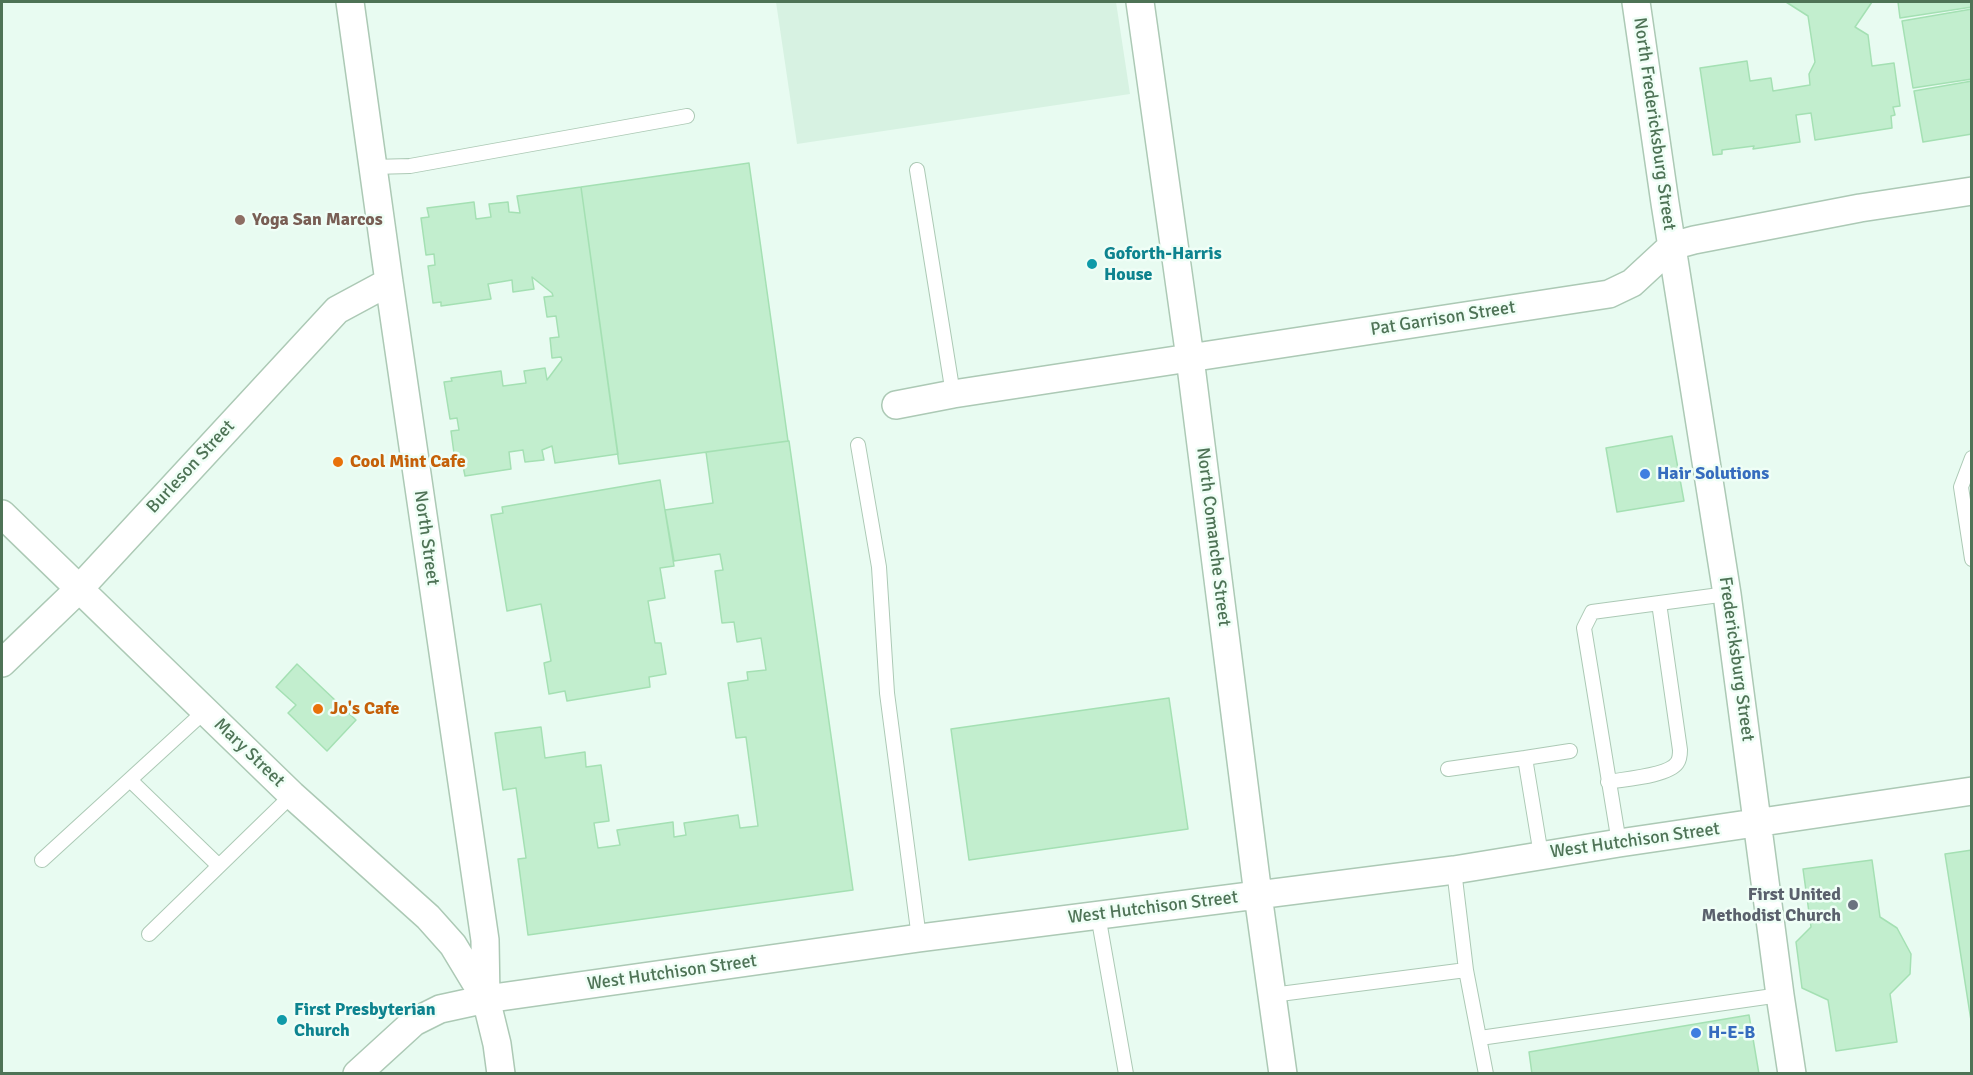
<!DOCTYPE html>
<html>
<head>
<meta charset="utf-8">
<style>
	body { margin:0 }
	#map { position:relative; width:1973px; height:1075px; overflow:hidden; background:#e8fbf1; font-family:Signika,sans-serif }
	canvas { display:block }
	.frame { position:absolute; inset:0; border:3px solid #4e7356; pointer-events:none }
</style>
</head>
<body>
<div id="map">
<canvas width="1973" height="1075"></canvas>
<div class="frame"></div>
</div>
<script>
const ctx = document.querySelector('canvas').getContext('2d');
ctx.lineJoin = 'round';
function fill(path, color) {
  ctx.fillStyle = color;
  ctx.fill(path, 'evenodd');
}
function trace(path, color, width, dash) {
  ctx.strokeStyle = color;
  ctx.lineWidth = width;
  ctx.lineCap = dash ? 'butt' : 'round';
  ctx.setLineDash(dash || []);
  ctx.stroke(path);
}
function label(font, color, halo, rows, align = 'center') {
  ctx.font = font + ' Signika,sans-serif';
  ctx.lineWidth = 5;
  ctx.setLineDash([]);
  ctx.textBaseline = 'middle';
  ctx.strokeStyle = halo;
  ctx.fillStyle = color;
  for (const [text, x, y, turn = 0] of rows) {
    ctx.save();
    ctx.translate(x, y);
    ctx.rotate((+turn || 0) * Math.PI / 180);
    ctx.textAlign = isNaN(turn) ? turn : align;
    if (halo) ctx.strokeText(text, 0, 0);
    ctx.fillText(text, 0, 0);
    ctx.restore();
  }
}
fill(new Path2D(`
	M776,2H1116L1130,94L797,144Z`), '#d7f2e2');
const building = new Path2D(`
	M1786,2H1872L1855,27L1868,35L1872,66L1894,63L1900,106L1893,107L1895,115L1891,116L1892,128L1815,140L1811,113L1796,115L1800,142L1753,149L1754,146L1722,150V154L1713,155L1700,68L1747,61L1750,81L1771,78L1773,91L1810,85L1809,74L1815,62L1808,16Z
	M1898,2H1972V7L1900,18Z
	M1972,9V79L1913,88L1902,21Z
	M1972,81V134L1923,142L1914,91Z
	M749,163L788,441L619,464L581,187Z
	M581,187L618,454L555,463L552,446L542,450L544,460L525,462L523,450L509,452L511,469L465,476L463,466L456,468L451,431L459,430L457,418L450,419L444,382L452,381L451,378L501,371L503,386L526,383L524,371L545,368L547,380L562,360L561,357L552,358L550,338L559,337L556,316L547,317L544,297L553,296L552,293L532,277L534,289L513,292L512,280L488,284L491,299L441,306V302L433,303L428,266L435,265L434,254L426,255L421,218L429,217L427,208L474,202L476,219L491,217L489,204L508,202L509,212L520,213L517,196Z
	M1672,436L1684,501L1617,512L1606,448Z
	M789,441L853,890L528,935L518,859L526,858L516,788L503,790L495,733L541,727L545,758L585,752L586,767L601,765L609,821L594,823L598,848L620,845L617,830L673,822L674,837L686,835L684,823L738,815L740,828L758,826L746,737L736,738L728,683L748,680L747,672L766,670L761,638L737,642L734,622L722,623L715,571L723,570L720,554L674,561L665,510L713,503L706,452Z
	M660,480L674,566L660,568L665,598L648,601L655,643H661L666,674L649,677L650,687L567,701L565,691L549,694L544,663L551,661L541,604L507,611L491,515L503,513L502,507Z
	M297,664L356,720L327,751L288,713L296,705L276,687Z
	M1169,698L1188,829L969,860L951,729Z
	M1972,850V1027L1945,854Z
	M1872,860L1880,917L1897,928L1911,954L1910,974L1890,994L1897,1042L1836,1051L1828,1000L1802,988L1796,942L1811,927L1803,869Z
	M1749,1015L1759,1074H1532L1529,1052Z`);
fill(building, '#c2eece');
trace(building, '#a4e0b3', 1.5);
const lane = new Path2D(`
	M373,167L410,166L687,116
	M917,170L953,394
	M858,445L879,567L887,693L919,938
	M1972,458L1961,487L1972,559
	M1525,758L1570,751
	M1448,769L1525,758L1541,855
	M130,780L219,866
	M1608,782C1624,779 1668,776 1677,763C1680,759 1680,754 1680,750L1659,603
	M1619,843L1584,628L1592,612L1727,594
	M42,860L205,711
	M1454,870L1466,970L1486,1074
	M1098,915L1126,1074
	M149,934L292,795
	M1272,995L1466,970
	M1480,1038L1780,995`);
const street = new Path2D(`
	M350,2L389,282L485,940L486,999L497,1044L501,1074
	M1140,2L1190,358L1258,895L1283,1074
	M1636,2L1665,203L1727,594L1780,995L1792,1074
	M896,405L953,394L1609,294L1632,283L1672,246L1694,240L1860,208L1972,191
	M2,514L292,795L428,917L453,945L485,998
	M2,663L79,589L337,310L389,282
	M357,1074L414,1022L440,1009L486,999L919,938L1454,870L1619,843L1972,791`);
trace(lane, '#acc9b5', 16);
trace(street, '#acc9b5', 30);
trace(lane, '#fff', 14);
trace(street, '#fff', 27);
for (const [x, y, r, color] of [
	[240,220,6,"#8d6e63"],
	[1092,264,6,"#0f9aa8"],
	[338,462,6,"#e8710a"],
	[1645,474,6,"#3f7fe0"],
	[318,709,6,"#e8710a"],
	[1853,905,6,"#6b7280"],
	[282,1020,6,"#0f9aa8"],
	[1696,1033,6,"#3f7fe0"]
]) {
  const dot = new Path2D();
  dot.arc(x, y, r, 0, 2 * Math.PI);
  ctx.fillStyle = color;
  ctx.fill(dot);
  trace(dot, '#effef6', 2);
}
label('18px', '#4e7356', '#effef6', [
	["North Fredericksburg Street",1654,124,82],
	["Pat Garrison Street",1443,319,-9],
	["Burleson Street",191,467,-47],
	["North Comanche Street",1213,537,83],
	["North Street",426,538,82],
	["Fredericksburg Street",1736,659,82],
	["Mary Street",249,753,44],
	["West Hutchison Street",1635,841,-8],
	["West Hutchison Street",1153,908,-7],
	["West Hutchison Street",672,973,-8]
]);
label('bold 18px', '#785e54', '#effef6', [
	["Yoga San Marcos",252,220]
], 'left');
label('bold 18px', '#0d838f', '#effef6', [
	["Goforth-Harris",1104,254],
	["House",1104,275],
	["First Presbyterian",294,1010],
	["Church",294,1031]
], 'left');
label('bold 18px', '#c56008', '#effef6', [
	["Cool Mint Cafe",350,462],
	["Jo's Cafe",330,709]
], 'left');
label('bold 18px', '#366cbe', '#effef6', [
	["Hair Solutions",1657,474],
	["H-E-B",1708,1033]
], 'left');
label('bold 18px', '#5b616d', '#effef6', [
	["First United",1841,895],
	["Methodist Church",1841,916]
], 'right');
</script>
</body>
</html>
